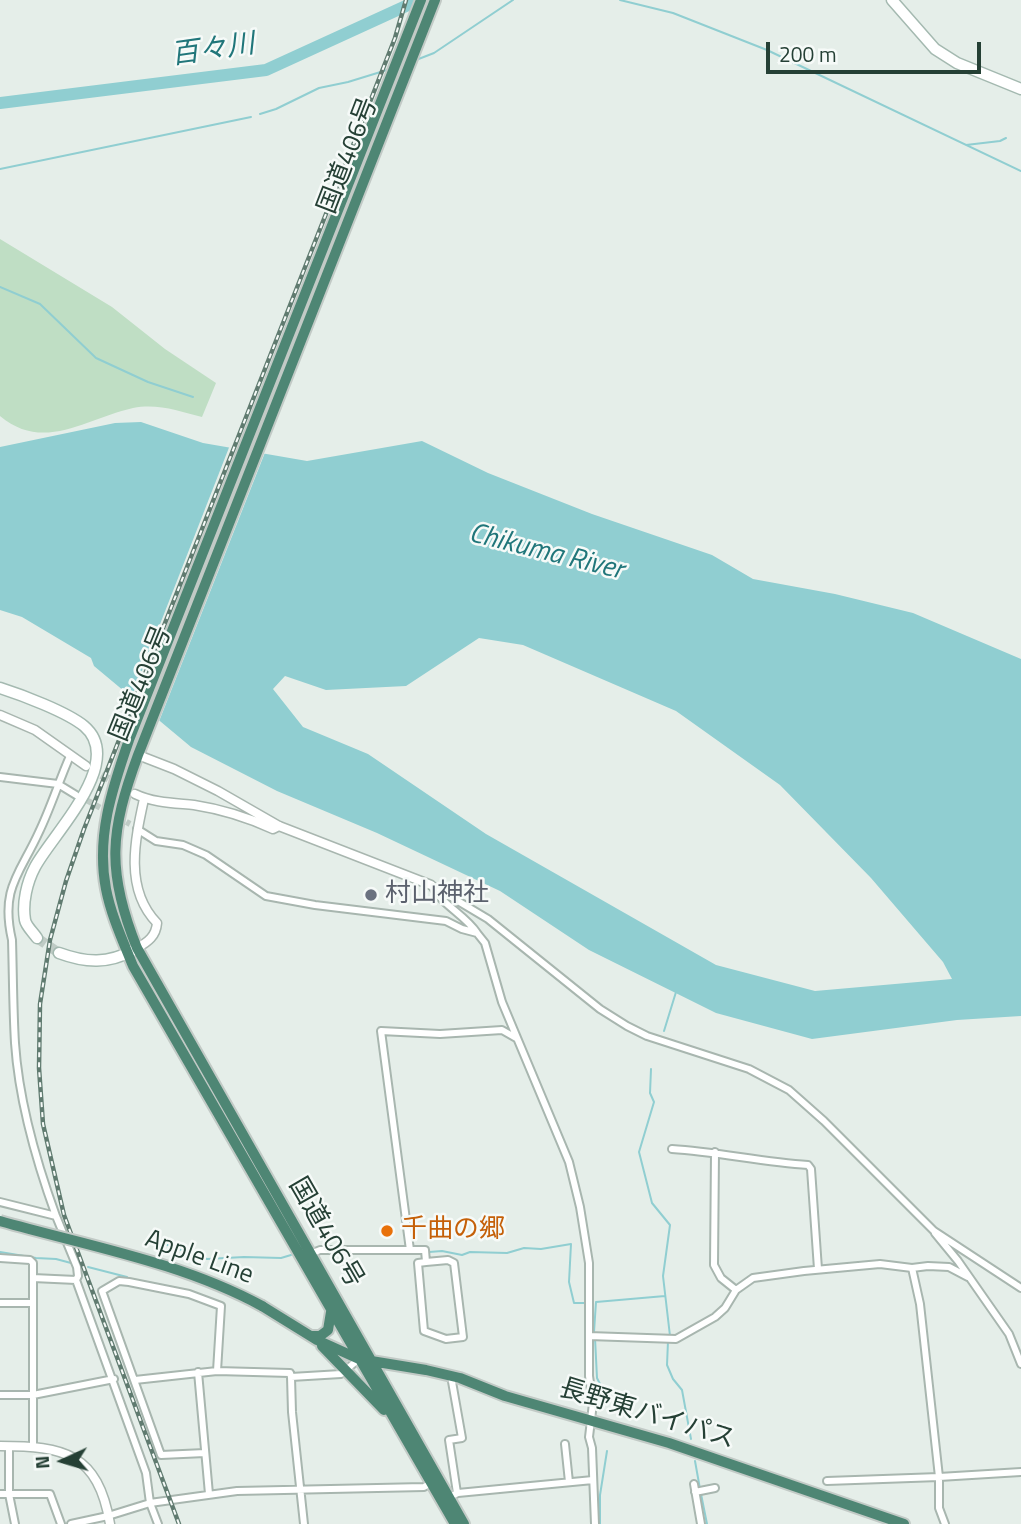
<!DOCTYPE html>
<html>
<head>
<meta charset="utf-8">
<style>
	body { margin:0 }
	#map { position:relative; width:1021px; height:1524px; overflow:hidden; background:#e5eee9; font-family:"Titillium Web",sans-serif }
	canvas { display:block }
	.north { position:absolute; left:28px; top:1426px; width:70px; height:70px; -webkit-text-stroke:5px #f6faf8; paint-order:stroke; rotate:266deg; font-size:19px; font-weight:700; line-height:28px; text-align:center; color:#254035 }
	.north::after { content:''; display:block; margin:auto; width:24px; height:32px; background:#254035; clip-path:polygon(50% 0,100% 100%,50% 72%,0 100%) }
	.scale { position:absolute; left:766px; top:42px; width:215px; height:32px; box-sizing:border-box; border:4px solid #254035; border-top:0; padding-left:9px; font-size:21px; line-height:24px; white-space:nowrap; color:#254035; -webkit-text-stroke:5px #f6faf8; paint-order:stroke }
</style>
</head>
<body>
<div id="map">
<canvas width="1021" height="1524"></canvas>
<div class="north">N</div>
<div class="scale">200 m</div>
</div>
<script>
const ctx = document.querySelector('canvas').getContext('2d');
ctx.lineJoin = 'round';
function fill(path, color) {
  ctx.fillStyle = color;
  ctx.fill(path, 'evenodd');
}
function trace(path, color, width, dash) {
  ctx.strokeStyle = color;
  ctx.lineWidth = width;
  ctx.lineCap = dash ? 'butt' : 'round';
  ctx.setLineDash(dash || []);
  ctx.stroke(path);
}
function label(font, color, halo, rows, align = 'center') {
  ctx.font = font + ' "Titillium Web","Noto Sans JP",sans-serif';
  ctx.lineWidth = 5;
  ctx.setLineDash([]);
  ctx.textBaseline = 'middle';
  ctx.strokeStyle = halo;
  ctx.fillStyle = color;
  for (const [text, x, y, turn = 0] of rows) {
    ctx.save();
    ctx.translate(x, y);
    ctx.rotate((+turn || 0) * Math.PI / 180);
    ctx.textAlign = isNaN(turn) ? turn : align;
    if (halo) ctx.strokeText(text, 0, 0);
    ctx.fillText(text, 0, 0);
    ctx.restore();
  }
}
fill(new Path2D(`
	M0,239L112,307L165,349L216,383L202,417C179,411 157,403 133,408C87,418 44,453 0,416Z`), '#bfdec4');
fill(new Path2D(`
	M141,422L203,443L307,461L422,441L488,473L592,514L712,555L753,579L835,594L913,613L1021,659V1016L957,1020L812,1039L716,1013L589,950L500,891L377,833L277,791L191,747L94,666L91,658L22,617L0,610V447L115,423ZM479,638L523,645L676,711L780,785L871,878L943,962L952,979L815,991L716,965L486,834L368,754L303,727L273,689L285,676L326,690L406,686Z`), '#90ced1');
fill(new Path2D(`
	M230,445L266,450L158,724L130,701Z`), '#e5eee9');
trace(new Path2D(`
	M620,0L673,13L767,50L1021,171
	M416,60L434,53L513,0
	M260,114L276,109L319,88L348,82L387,70
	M966,145L1000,141L1006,138
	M0,169L251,117
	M0,287L40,304L96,358L148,382L193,397
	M664,1031L676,992
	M651,1069L650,1093L654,1102L639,1152L652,1203L670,1225L663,1276L670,1336
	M162,1243L207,1259L244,1257L281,1258L291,1255
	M0,1252L36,1258L56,1259L71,1263
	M429,1252L442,1251L462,1255L470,1252L507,1253L524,1248L541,1249L571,1244L569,1282L574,1303H585
	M322,1253L416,1254
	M88,1267L127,1277
	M594,1332L596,1302L665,1296
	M595,1338L597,1378L603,1390
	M668,1341L667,1365L673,1379L682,1390L691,1439
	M695,1461L700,1489
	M701,1494L707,1524
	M600,1524V1495L607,1451`), '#90ced1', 2);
trace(new Path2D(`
	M0,103L266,70L419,0`), '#90ced1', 12);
trace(new Path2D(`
	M79,796L130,824`), '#bfcbc5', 6, [6, 3]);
trace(new Path2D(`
	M91,769L135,794`), '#bfcbc5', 8, [8, 4]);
trace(new Path2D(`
	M37,938L59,953`), '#bfcbc5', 10, [10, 5]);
const minor = new Path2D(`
	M0,777L58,784L76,795
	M137,829L156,841L183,845L206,855L266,896L315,905L446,921L462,929L477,933C465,915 442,905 432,886
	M431,885L488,919L600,1009L627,1026L647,1036L749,1069L789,1090L824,1121L934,1231L1021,1288
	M477,933L485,943L502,1002L569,1162L580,1207L589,1263V1376L593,1403L589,1437L592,1448L595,1524
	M672,1149C718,1152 762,1162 808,1165L811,1169L818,1269
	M715,1152L714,1265L721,1278L736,1290
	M0,1202L56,1216L77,1267L78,1276L76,1280L146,1473L150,1503L158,1524
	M56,1216C36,1161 19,1103 15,1043C13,1009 13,974 12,940C0,888 20,874 39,832C51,807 59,781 70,756
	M935,1233L958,1261L1009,1334L1021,1364
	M410,1250H425L426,1262L448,1260L454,1263L463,1337L446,1339L424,1331L418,1263L426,1262
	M308,1255L320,1250H410L381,1031L440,1034L502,1030L516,1038
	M0,1258L30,1260L33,1263V1446
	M912,1268L920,1304L939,1477L1021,1472
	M33,1278L76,1280
	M0,1303H33
	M589,1336L676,1339L715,1317L725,1308L736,1290L753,1278L804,1271L880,1264L912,1268L928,1266L949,1267L968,1277
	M217,1371L290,1373L291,1377
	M198,1372L209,1494
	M451,1376L462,1438L449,1440L457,1493
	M135,1380L217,1371L221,1306L189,1294L129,1282L119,1281L102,1291L161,1455L205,1453
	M0,1395H33L114,1379
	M565,1444L569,1482
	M9,1446V1494L15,1524
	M827,1481L939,1477V1508L945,1524
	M694,1484L701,1524
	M695,1492L715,1488
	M0,1494H50L61,1524
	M447,1498L458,1493L593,1480
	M71,1524L108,1516L150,1503L237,1491L424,1487L431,1483
	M304,1524L292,1412L291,1377L341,1374L359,1359`);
const tertiary = new Path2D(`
	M0,715L35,730L86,766
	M138,755L174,769L218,791L279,826L431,885
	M135,794C154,803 174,803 194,805C220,809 249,818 273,829L279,826
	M137,948C148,942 156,936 157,923C124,889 135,840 144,799
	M0,1446C64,1446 98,1453 110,1524`);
const secondary = new Path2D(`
	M892,0L935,49L957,63L1021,89
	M0,688C22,695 67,712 84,726C127,762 51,836 35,867C27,882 22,903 25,920C26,926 33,932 37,938
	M59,953C86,963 108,964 134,950`);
const trunk = new Path2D(`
	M421,0L129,740C112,789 96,837 106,889C111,915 123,941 133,966L455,1524
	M435,0L138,755C110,831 106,871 137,948L464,1524
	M262,1306L317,1340L359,1359L426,1370L460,1378L505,1396L669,1443L904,1524
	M311,1336H320L328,1330L331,1312
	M322,1346L384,1410`);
trace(minor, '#a8b6af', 10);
trace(tertiary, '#a8b6af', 11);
trace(secondary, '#a4b9b0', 13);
trace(trunk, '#c2cac6', 14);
trace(minor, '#fff', 6);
trace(tertiary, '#fff', 8);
trace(secondary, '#fff', 10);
trace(trunk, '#4e8674', 10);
const rail = new Path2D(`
	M179,1524L64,1215L43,1124L39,1068L40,1004L50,940L66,881L84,829L359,130L395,38L406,0`);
trace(rail, '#607b70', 4.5);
trace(rail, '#f6faf8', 2, [5]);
const trunkBridge = new Path2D(`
	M0,1221C88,1246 181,1262 262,1306`);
trace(trunkBridge, '#c2cac6', 14, []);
trace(trunkBridge, '#4e8674', 10);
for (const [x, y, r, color] of [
	[371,895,7,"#6b7280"],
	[387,1231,7,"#e8710a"]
]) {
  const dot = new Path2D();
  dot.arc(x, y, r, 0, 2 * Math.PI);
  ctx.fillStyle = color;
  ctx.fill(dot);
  trace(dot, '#f6faf8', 2.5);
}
label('26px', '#254035', '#f6faf8', [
	["国道406号",349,156,-69],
	["国道406号",142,684,-68],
	["国道406号",325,1233,60],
	["Apple Line",199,1258,20],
	["長野東バイパス",647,1415,17]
]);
label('26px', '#5b616d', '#f6faf8', [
	["村山神社",385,895]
], 'left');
label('26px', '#c56008', '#f6faf8', [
	["千曲の郷",401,1231]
], 'left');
label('italic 28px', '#20767a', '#f6faf8', [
	["百々川",213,51,-8],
	["Chikuma River",546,553,14]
]);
</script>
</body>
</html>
